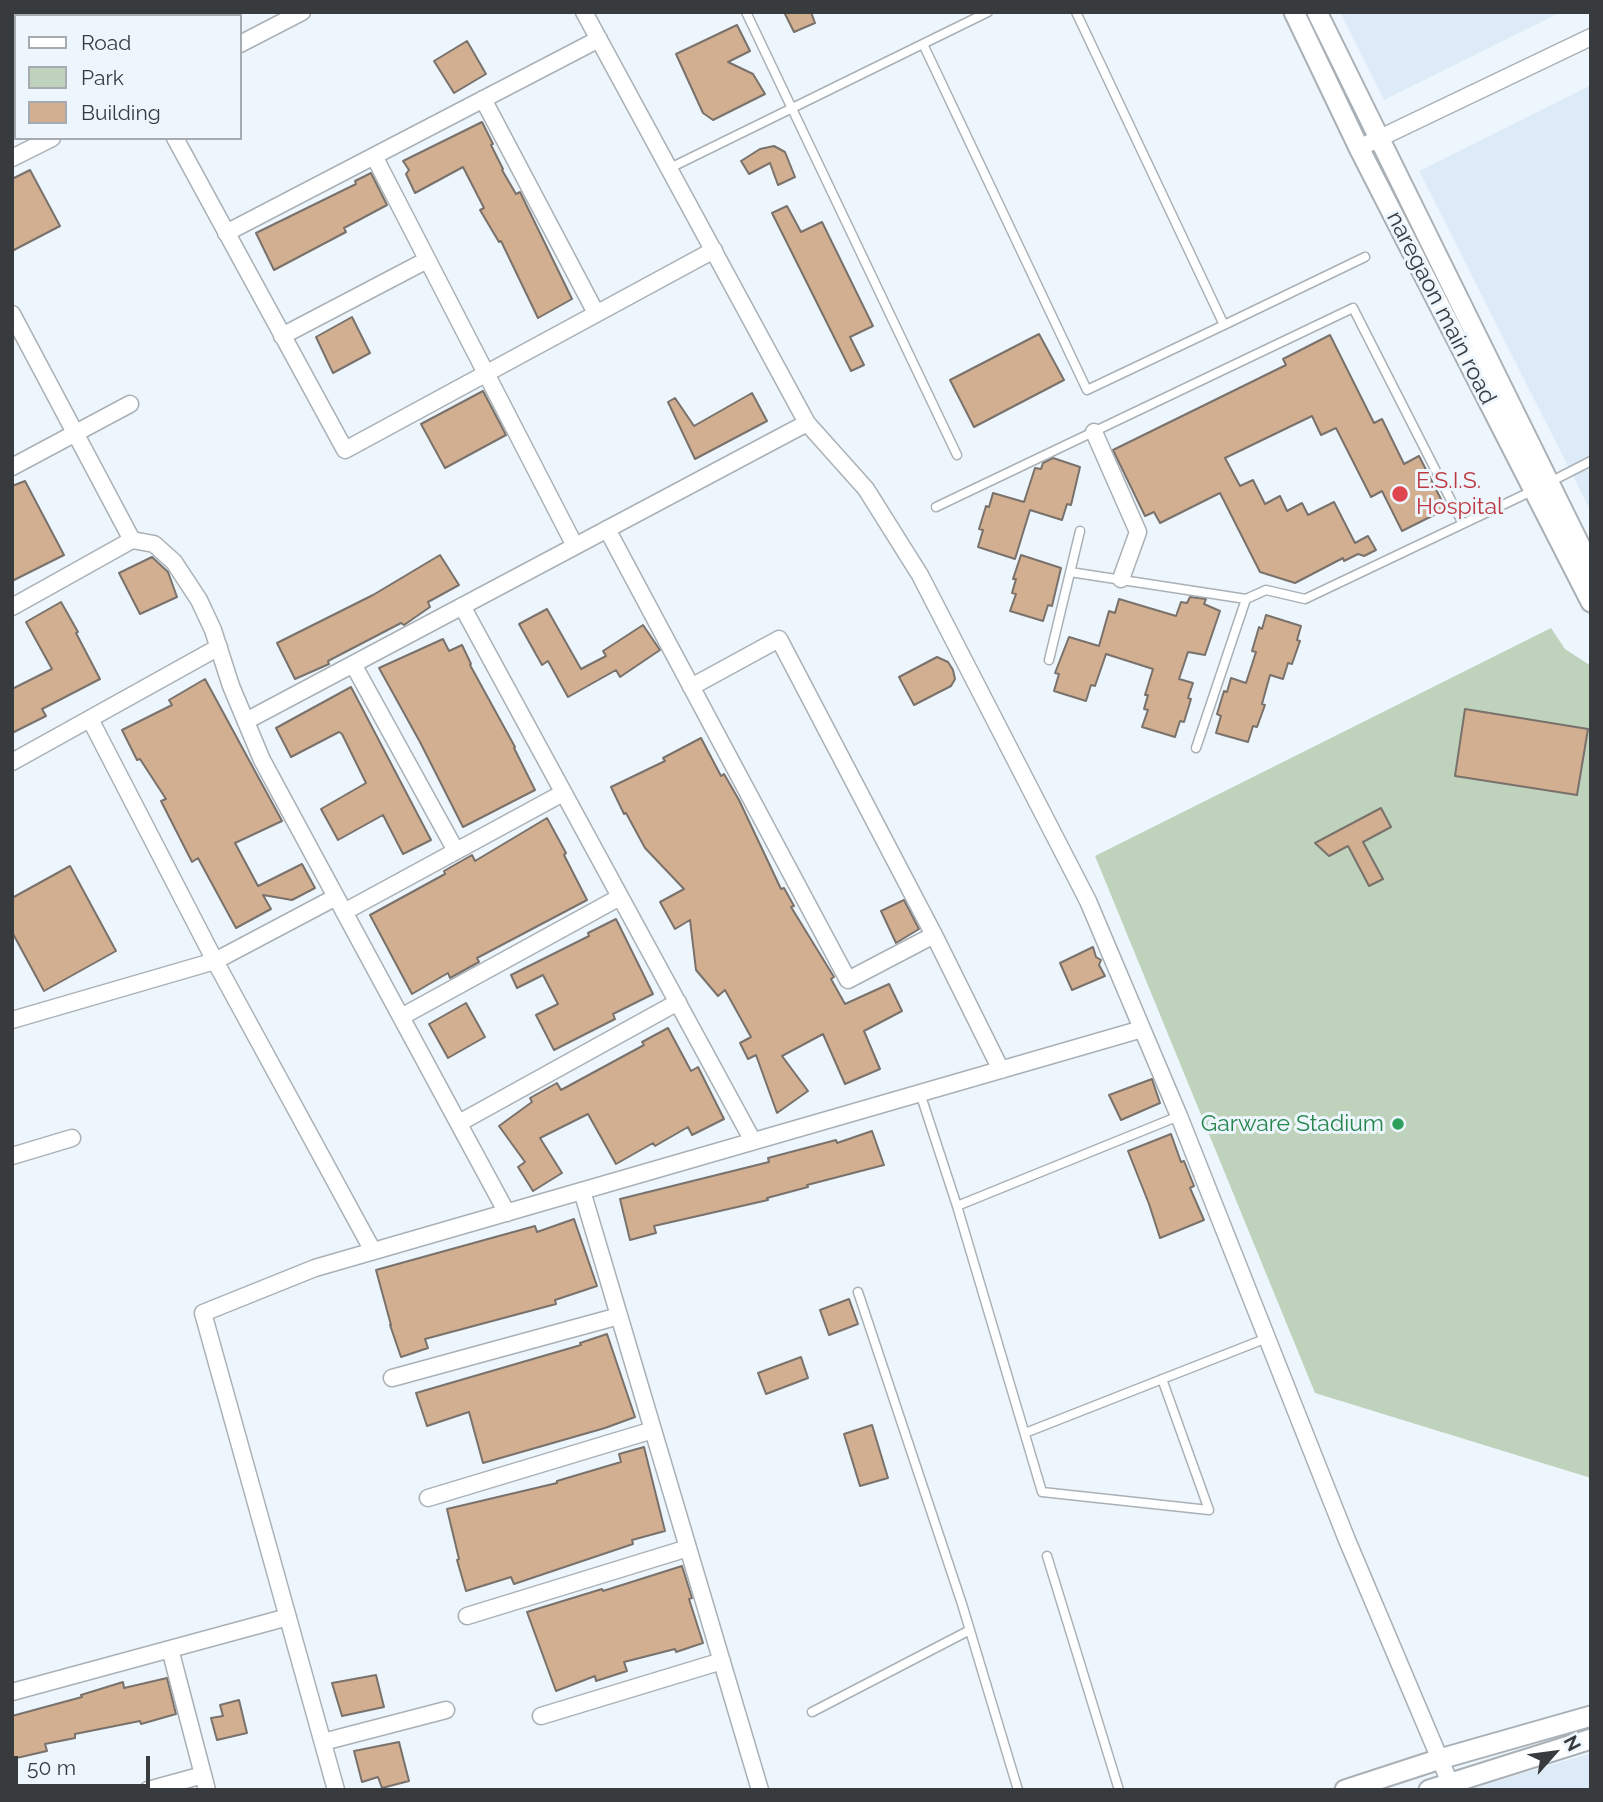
<!DOCTYPE html>
<html>
<head>
<meta charset="utf-8">
<style>
	body { margin:0 }
	#map { position:relative; width:1603px; height:1802px; overflow:hidden; background:#edf6fd; font-family:Raleway,sans-serif }
	canvas { display:block }
	.frame { position:absolute; inset:0; border:14px solid #383b3e; pointer-events:none }
	.legend { position:absolute; left:14px; top:14px; width:228px; height:126px; box-sizing:border-box; background:#edf6fd; border:2px solid #a5abb1; margin:0; padding:9px 12px; list-style:none; font-size:21px; color:#383b3e }
	.legend li { display:flex; align-items:center; gap:14px; height:35px }
	.legend b { width:35px; border:2px solid #a5abb1 }
	.north { position:absolute; left:1519px; top:1718px; width:70px; height:70px; -webkit-text-stroke:5px #edf6fd; paint-order:stroke; rotate:62deg; font-size:19px; font-weight:700; line-height:28px; text-align:center; color:#383b3e }
	.north::after { content:''; display:block; margin:auto; width:24px; height:32px; background:#383b3e; clip-path:polygon(50% 0,100% 100%,50% 72%,0 100%) }
	.scale { position:absolute; left:14px; top:1756px; width:136px; height:32px; box-sizing:border-box; border:4px solid #383b3e; border-top:0; padding-left:9px; font-size:21px; line-height:24px; white-space:nowrap; color:#383b3e; -webkit-text-stroke:5px #edf6fd; paint-order:stroke }
</style>
</head>
<body>
<div id="map">
<canvas width="1603" height="1802"></canvas>
<div class="frame"></div>
<ul class="legend">
<li><b style="height:9px;background:#fff"></b>Road</li>
<li><b style="height:19px;background:#bfd2bb"></b>Park</li>
<li><b style="height:19px;background:#d2af91"></b>Building</li>
</ul>
<div class="north">N</div>
<div class="scale">50 m</div>
</div>
<script>
const ctx = document.querySelector('canvas').getContext('2d');
ctx.lineJoin = 'round';
function fill(path, color) {
  ctx.fillStyle = color;
  ctx.fill(path, 'evenodd');
}
function trace(path, color, width, dash) {
  ctx.strokeStyle = color;
  ctx.lineWidth = width;
  ctx.lineCap = dash ? 'butt' : 'round';
  ctx.setLineDash(dash || []);
  ctx.stroke(path);
}
function label(font, color, halo, rows, align = 'center') {
  ctx.font = font + ' Raleway,sans-serif';
  ctx.lineWidth = 6;
  ctx.setLineDash([]);
  ctx.textBaseline = 'middle';
  ctx.strokeStyle = halo;
  ctx.fillStyle = color;
  for (const [text, x, y, turn = 0] of rows) {
    ctx.save();
    ctx.translate(x, y);
    ctx.rotate((+turn || 0) * Math.PI / 180);
    ctx.textAlign = isNaN(turn) ? turn : align;
    if (halo) ctx.strokeText(text, 0, 0);
    ctx.fillText(text, 0, 0);
    ctx.restore();
  }
}
fill(new Path2D(`
	M1340,12H1561L1384,100Z
	M1591,85V512L1419,171Z
	M1591,1753V1790H1468Z`), '#dcebf7');
fill(new Path2D(`
	M1551,628L1565,649L1591,666V1478L1315,1393L1095,856Z`), '#bfd2bb');
const building = new Path2D(`
	M784,12H811L815,23L794,32Z
	M737,25L750,51L728,62L753,74L765,94L713,120L703,113L676,54Z
	M467,41L486,74L454,93L434,61Z
	M482,122L493,144L491,145L503,169L502,170L516,194L520,192L572,299L538,318L501,241L499,242L480,210L484,208L463,167L415,193L406,174L409,170L403,161Z
	M774,146L785,152L795,177L778,185L770,163L749,174L741,161L760,149Z
	M30,170L60,226L12,251V179Z
	M371,173L387,205L344,228L346,232L274,270L256,233L356,184L355,181Z
	M787,206L801,232L822,222L873,326L850,337L864,365L851,371L772,213Z
	M352,317L370,353L333,373L316,337Z
	M1039,334L1064,380L974,427L950,380Z
	M1330,335L1374,423L1382,419L1404,464L1419,456L1446,509L1402,531L1382,491L1371,497L1336,428L1321,435L1312,416L1225,458L1240,486L1253,480L1265,504L1280,496L1287,511L1302,503L1308,515L1334,502L1355,543L1368,536L1376,550L1364,556L1358,554L1344,561L1343,558L1295,583L1260,572L1220,493L1160,523L1154,512L1145,516L1113,450L1286,365L1283,359Z
	M483,391L506,435L445,468L421,424Z
	M752,393L767,421L695,459L668,402L675,398L694,426Z
	M1053,458L1080,467L1071,505L1067,504L1062,520L1030,510L1015,559L978,547L983,530L979,529L986,506L989,507L993,493L1024,502L1035,468L1041,469L1043,463Z
	M25,481L64,555L12,581V486Z
	M440,555L459,585L428,602L430,607L404,625L401,623L328,661L329,664L295,679L277,643L373,595Z
	M1021,555L1061,568L1052,606L1048,605L1043,621L1010,611L1016,594L1012,593L1016,579H1013Z
	M152,557L168,572L177,597L140,614L119,573Z
	M1190,597L1206,599L1204,604L1220,611L1205,655L1188,652L1179,679L1193,683L1188,698L1191,699L1184,722L1180,721L1175,737L1142,727L1148,710L1144,709L1148,695H1145L1153,669L1106,654L1095,686L1091,685L1086,701L1054,691L1059,674L1055,673L1069,637L1099,646L1109,611L1115,613L1119,599L1176,616L1181,602L1187,603Z
	M61,602L78,632L76,633L100,679L42,709L46,716L12,733V689L52,669L26,622Z
	M547,609L581,669L606,656L603,651L643,625L660,650L620,677L616,670L568,697L548,661L542,665L519,624Z
	M1266,615L1301,626L1297,640L1300,641L1292,664L1288,663L1283,679L1270,675L1262,704L1265,705L1257,727L1253,726L1248,742L1216,733L1221,716L1217,714L1224,691L1227,692L1231,678L1246,683L1256,652L1252,651L1259,627L1262,629Z
	M443,639L449,651L462,645L471,664L470,665L515,747L514,748L535,790L463,827L420,742L379,668Z
	M937,657L948,662L953,670L955,679L951,686L914,705L899,677Z
	M205,679L282,821L235,843L258,886L302,864L315,888L292,900L263,895L271,909L236,928L198,858L192,862L161,801L166,799L140,759L137,760L122,730L172,705L169,700Z
	M351,687L431,840L403,854L383,815L338,840L321,809L366,783L342,734L339,732L291,757L276,728Z
	M1465,709L1588,729L1577,795L1455,776Z
	M701,738L721,776L724,774L739,800L781,889L784,888L794,906L791,907L834,977L831,979L845,1004L889,984L902,1011L864,1031L880,1069L845,1084L823,1034L782,1056L808,1091L777,1113L756,1055L748,1059L740,1043L751,1037L725,990L718,996L696,970L690,920L675,929L660,902L684,889L645,848L626,813L624,814L611,787L665,761L663,758Z
	M1381,808L1391,827L1363,842L1383,879L1369,886L1348,846L1329,856L1315,843Z
	M547,818L566,853L564,855L587,900L477,958L479,962L450,978L448,973L412,994L370,915L445,874L444,871L472,855L475,861Z
	M70,866L116,951L44,991L12,932V898Z
	M904,900L919,929L896,943L881,911Z
	M616,919L653,994L613,1014L615,1019L554,1050L536,1015L558,1004L543,975L517,988L511,975L589,936L588,933Z
	M1093,947L1096,957L1101,960L1099,965L1105,976L1072,990L1060,963Z
	M466,1003L485,1037L448,1058L429,1024Z
	M668,1028L691,1071L698,1067L724,1119L692,1135L688,1127L655,1146L653,1143L616,1164L588,1114L540,1138L562,1173L533,1191L518,1167L525,1162L499,1126L532,1102L530,1098L557,1083L561,1090L644,1045L642,1042Z
	M1152,1079L1160,1103L1121,1120L1109,1095Z
	M872,1131L884,1165L807,1185L808,1187L767,1198L768,1200L654,1226L656,1233L630,1240L620,1199L769,1162L768,1158L836,1140L837,1143Z
	M1171,1134L1181,1162L1184,1161L1194,1186L1190,1188L1204,1220L1160,1238L1149,1204L1128,1151Z
	M574,1219L597,1286L555,1300L556,1304L425,1339L428,1348L401,1357L390,1325H391L376,1270L535,1226L537,1232Z
	M849,1299L858,1324L829,1335L820,1310Z
	M607,1334L635,1417L605,1428L483,1463L469,1412L427,1426L416,1393L581,1345L580,1343Z
	M801,1357L808,1378L766,1394L758,1373Z
	M872,1425L888,1478L860,1486L844,1434Z
	M644,1447L665,1531L632,1540L633,1544L514,1584L511,1577L466,1591L457,1560L459,1559L447,1509L557,1483V1481L621,1462L619,1454Z
	M682,1566L692,1598L689,1599L703,1643L676,1652L675,1649L624,1662L627,1671L596,1681L595,1676L556,1691L527,1612L602,1589L603,1591Z
	M376,1675L384,1707L342,1716L332,1683Z
	M167,1678L176,1714L141,1724L140,1721L75,1734V1738L45,1744L47,1751L12,1759V1716L82,1697L81,1695L123,1682L124,1688Z
	M239,1700L247,1733L217,1740L211,1718L223,1716L220,1705Z
	M399,1742L409,1781L382,1788L378,1777L362,1782L354,1751Z`);
fill(building, '#d2af91');
trace(building, '#79716b', 2);
const service = new Path2D(`
	M746,12L957,455
	M923,44L1087,390L1224,325L1076,12
	M670,168L988,12
	M1224,325L1365,257
	M1550,482L1591,461
	M936,507L1353,308L1462,522
	M1070,572L1246,599L1266,590L1305,599L1532,491
	M1049,660L1080,531
	M1196,748L1246,599
	M920,1093L957,1206L1042,1492L1209,1510L1162,1379
	M957,1206L1179,1116
	M858,1292L962,1604L1018,1790
	M1025,1433L1267,1338
	M1047,1556L1119,1790
	M812,1712L970,1630`);
const minor = new Path2D(`
	M584,12L807,423L866,489L920,575L1088,901L1179,1116L1347,1540L1450,1783
	M240,44L302,12
	M483,99L596,313
	M175,138L345,450L714,250
	M1359,148L1591,37
	M374,156L575,546
	M12,158L52,138
	M226,233L599,39
	M12,314L132,540L154,544L174,562L199,600L213,630L231,686L262,760L507,1213
	M282,336L427,260
	M1094,432L1138,532L1121,579
	M12,467L130,404
	M607,529L848,980L934,935
	M462,606L753,1141
	M12,607L132,540
	M353,664L456,851
	M691,687L779,639L934,935L1001,1070
	M90,719L215,961L373,1251
	M246,721L807,423
	M12,762L219,647
	M344,912L563,793
	M401,1017L620,897
	M12,1020L215,961L336,897
	M459,1123L678,1002
	M12,1156L72,1138
	M582,1191L760,1790
	M392,1378L619,1316
	M428,1498L653,1430
	M467,1616L688,1548
	M170,1649L207,1790
	M12,1692L288,1617
	M541,1716L722,1661
	M323,1742L446,1710
	M148,1790L203,1775
	M336,1790L203,1313L315,1268L1142,1029`);
const tertiary = new Path2D(`
	M1294,12L1359,148L1591,602
	M1317,12L1591,568
	M1345,1790L1440,1759L1591,1716
	M1429,1790L1591,1739`);
const trunk = new Path2D(`
	M110,16L117,12
	M172,16L180,12
	M12,65L16,63
	M12,95L16,94`);
trace(service, '#a9b1b7', 11);
trace(minor, '#a9b1b7', 19);
trace(tertiary, '#a9b1b7', 23);
trace(trunk, '#d3d4d5', 28);
trace(service, '#fff', 8);
trace(minor, '#fff', 16);
trace(tertiary, '#fff', 19);
trace(trunk, '#b8a257', 24);
for (const [x, y, r, color] of [
	[1400,494,9,"#e0444e"],
	[1398,1124,7,"#2e9e5b"]
]) {
  const dot = new Path2D();
  dot.arc(x, y, r, 0, 2 * Math.PI);
  ctx.fillStyle = color;
  ctx.fill(dot);
  trace(dot, '#edf6fd', 2.5);
}
label('23px', '#383b3e', '#edf6fd', [
	["naregaon main road",1441,308,63]
]);
label('23px', '#be3a42', '#edf6fd', [
	["E.S.I.S.",1416,481],
	["Hospital",1416,507]
], 'left');
label('23px', '#27864d', '#edf6fd', [
	["Garware Stadium",1384,1124]
], 'right');
</script>
</body>
</html>
